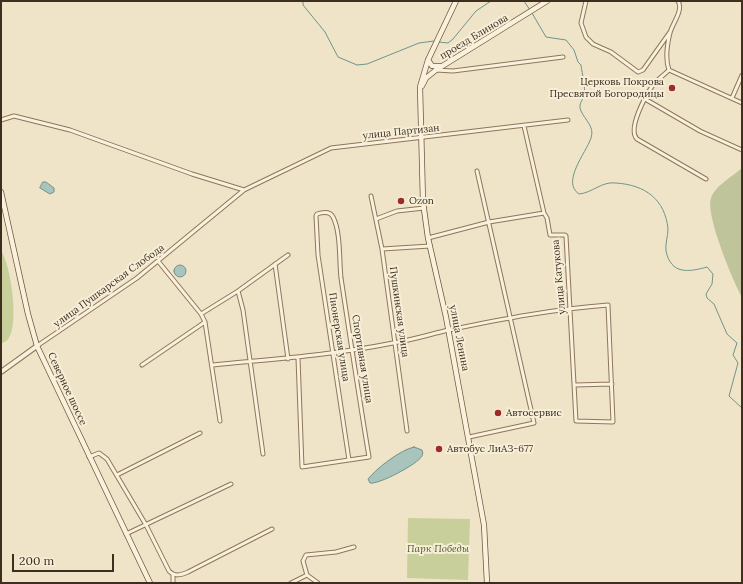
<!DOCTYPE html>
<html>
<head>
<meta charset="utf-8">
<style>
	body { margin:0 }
	#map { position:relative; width:743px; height:584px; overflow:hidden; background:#f0e4c8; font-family:Lora,serif }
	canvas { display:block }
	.frame { position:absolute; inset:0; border:2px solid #3d2e20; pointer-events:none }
	.scale { position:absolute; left:12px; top:554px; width:102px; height:18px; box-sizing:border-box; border:2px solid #3d2e20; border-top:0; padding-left:5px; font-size:12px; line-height:14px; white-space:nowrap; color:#3d2e20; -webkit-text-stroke:3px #f7eed8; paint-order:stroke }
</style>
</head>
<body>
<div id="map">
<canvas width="743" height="584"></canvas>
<div class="frame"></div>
<div class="scale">200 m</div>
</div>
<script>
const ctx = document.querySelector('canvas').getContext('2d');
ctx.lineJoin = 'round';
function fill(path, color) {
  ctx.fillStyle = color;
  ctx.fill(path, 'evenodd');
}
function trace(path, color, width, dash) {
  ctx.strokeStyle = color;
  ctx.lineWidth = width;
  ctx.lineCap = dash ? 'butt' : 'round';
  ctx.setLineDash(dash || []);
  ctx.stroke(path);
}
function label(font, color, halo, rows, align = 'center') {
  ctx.font = font + ' Lora,serif';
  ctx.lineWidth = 4;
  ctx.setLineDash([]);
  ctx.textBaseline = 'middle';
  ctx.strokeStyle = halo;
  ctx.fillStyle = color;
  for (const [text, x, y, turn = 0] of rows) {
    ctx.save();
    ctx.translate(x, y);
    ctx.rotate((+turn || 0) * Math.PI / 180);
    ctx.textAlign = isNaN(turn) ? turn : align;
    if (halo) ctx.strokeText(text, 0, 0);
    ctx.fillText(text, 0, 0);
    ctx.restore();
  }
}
fill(new Path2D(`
	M1,251C11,263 23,341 2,343Z
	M408,518L470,519L468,580L407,578Z`), '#c9cf9b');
fill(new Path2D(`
	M742,168V297C733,281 705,214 711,198C715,186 733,176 742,168Z`), '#bfc49a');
const water = new Path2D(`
	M43,182H46L54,188V192L50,194L40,188Z
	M174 271a6 6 0 1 1 12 0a6 6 0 1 1-12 0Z
	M414,447L422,450C423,453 423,453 422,456C418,464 378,485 370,483L368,479C377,468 400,450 414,447Z`);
fill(water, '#a9c4bc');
trace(water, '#6f938a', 1);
trace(new Path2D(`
	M303,1V5L325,32L338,57L357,65L367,64L419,43L434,41
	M524,1L530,10
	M532,13L546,37L566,40L574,50L578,62L581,65C582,74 586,87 584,96C582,101 578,105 581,111C585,120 595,127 591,138C586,153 561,182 579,194C592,193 602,181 616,183C645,185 665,199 668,229C668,236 665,244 666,251C671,275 689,272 707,267L713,274L712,284L706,294L707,298L714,304L727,334L737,343L733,355L738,363L729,396L742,408
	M439,42L448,43L453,39L476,11L491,1`), '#6f938a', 1);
const minor = new Path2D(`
	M586,1L581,23L586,37L593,44L611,52L638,72L643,70L670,32
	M436,70L453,71L563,57
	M669,70C664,75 658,79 653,85C646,95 627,129 637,139L706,179
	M669,70L742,103
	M669,70C665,59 667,45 670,33C672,24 684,10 678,1
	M732,98L742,75
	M645,99L700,131L742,150
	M1,120L14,116L70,130L192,174L244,190
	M371,196L382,249L407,431
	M376,219L397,211L424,208
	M428,238L489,222L544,213
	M382,249L430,246
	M158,261L201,314L205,322L220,421
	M275,264L288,359
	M238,291L243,310L263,454
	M201,314L238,291L288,255
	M37,346L137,278L244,190L331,148L568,120
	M298,358L302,467L369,457C359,397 350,337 341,278C339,261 341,232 333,217C330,211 323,212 317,214L316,216L318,255L349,460
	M142,365L205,322
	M213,365C273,359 333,355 393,343C412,340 431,334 449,330C502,319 554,309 608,305L613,422L576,421L566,236L565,235H550L547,218L544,213L524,126
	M575,385L612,384
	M469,437L534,423L477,171
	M89,457L99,453L107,459L146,525L169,571C175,577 181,575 188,572L272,529
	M117,475L200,433
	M126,534L231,484
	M307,575L303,561L306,555L336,552L354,547
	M173,583V574
	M291,583L307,575L318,583`);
const tertiary = new Path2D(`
	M1,372L37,346`);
const secondary = new Path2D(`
	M456,1L428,60L420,87L423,202L428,238L446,317L484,525L487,583
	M428,60L432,66H441
	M422,86L426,78L436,70L547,1
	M1,192L28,314L37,346L150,583`);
trace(minor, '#8d765c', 5);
trace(tertiary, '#8d765c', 6);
trace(secondary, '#6f573f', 6);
trace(minor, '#faf1dc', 3);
trace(tertiary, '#faf1dc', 4);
trace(secondary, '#faf1dc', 4.5);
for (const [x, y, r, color] of [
	[672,88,4,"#9e2a2b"],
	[401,201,4,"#9e2a2b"],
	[498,413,4,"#9e2a2b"],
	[439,449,4,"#9e2a2b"]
]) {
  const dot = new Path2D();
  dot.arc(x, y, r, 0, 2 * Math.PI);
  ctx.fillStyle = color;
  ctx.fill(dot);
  trace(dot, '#f7eed8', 1.5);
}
label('10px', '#3d2e20', '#f7eed8', [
	["проезд Блинова",474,37,-31],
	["улица Партизан",401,132,-6],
	["улица Катукова",559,277,-95],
	["улица Пушкарская Слобода",109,286,-36],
	["Пушкинская улица",399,312,82],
	["Пионерская улица",339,337,81],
	["улица Ленина",459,338,79],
	["Спортивная улица",362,359,81],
	["Северное шоссе",67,389,65]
]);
label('10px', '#3d2e20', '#f7eed8', [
	["Церковь Покрова",664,82,"right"],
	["Пресвятой Богородицы",664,94,"right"],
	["Ozon",409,201],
	["Автосервис",506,413],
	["Автобус ЛиАЗ-677",447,449]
], 'left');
label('italic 10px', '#4d5a26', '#f7eed8', [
	["Парк Победы",438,549]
]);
</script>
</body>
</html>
